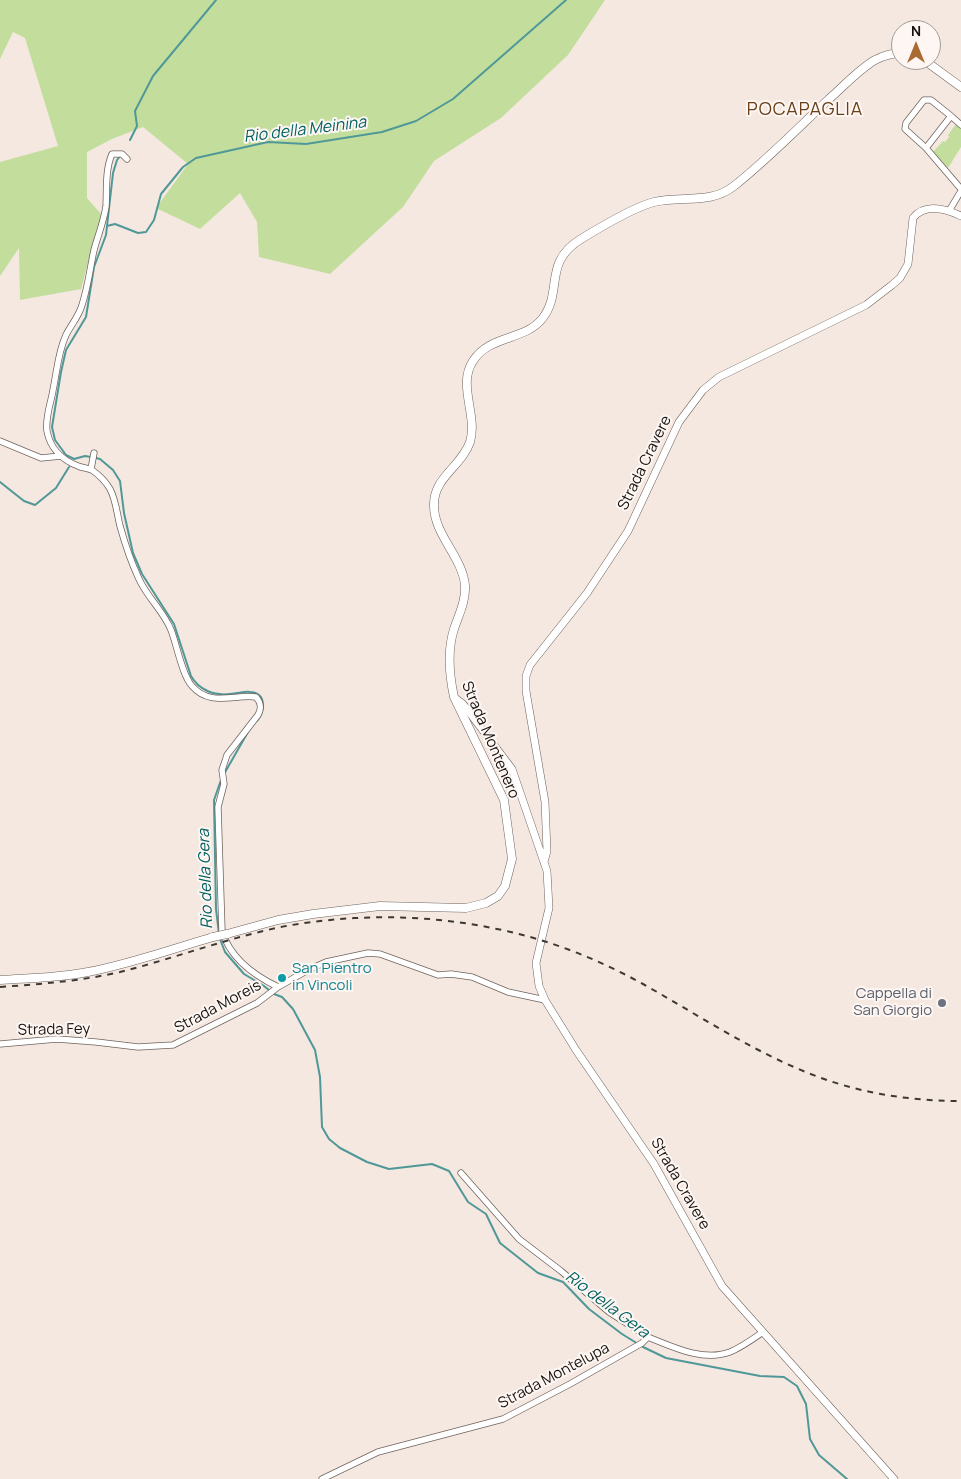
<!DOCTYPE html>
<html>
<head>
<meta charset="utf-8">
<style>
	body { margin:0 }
	#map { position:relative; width:961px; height:1479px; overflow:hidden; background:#f5e8e1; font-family:Manrope,sans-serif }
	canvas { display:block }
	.north { position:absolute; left:891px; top:20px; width:50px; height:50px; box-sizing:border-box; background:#fef6f2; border:1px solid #a19b97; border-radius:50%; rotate:0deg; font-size:14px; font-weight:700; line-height:20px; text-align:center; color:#16120f }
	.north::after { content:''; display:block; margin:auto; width:18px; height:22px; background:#aa6b32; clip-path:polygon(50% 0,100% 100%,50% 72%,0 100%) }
</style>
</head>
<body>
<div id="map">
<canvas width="961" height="1479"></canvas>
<div class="north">N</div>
</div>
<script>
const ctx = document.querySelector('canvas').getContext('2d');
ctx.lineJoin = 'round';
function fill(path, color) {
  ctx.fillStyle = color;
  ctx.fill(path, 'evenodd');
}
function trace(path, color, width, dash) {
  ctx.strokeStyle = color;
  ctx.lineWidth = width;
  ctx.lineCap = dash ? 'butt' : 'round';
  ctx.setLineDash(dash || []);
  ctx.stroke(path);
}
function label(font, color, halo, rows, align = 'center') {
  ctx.font = font + ' Manrope,sans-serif';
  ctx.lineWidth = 4;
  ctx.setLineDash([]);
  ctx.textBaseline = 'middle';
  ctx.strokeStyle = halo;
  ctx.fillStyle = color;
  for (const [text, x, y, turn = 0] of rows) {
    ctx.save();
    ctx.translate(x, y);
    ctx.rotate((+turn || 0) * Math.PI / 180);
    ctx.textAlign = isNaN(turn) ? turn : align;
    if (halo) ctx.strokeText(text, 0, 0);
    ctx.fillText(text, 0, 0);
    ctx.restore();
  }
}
fill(new Path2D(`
	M0,0H605L568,55L501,118L434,161L403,207L330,274L259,257L257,222L240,193L200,229L156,208L188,164L143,127L112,139L87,152V198L101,214L81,289L20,300L19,248L0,276V162L58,146L25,38L13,32L0,59Z
	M956,124L961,129V147L948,168L933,152L943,141L945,142L949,137L948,135Z`), '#c3de9c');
trace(new Path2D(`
	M130,140L137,126L135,111L153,76L216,0
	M107,226L115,224L138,233L146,232L154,220L161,194L183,167L196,158L268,142L306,144L382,132L416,121L453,99L566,0
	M91,457L85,456L74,459L66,455L55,440L52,427L61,372L66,350L86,317L94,267L106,235L113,173L117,160L121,155
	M96,458L100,459L113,470L120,481L124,513L133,553L142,574L174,624L191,676C199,690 214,696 230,694C237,694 244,691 250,692C267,693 265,711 257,721
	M0,482L24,501L35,505L56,488L69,467
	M224,774L248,732
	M219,934L216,909L214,800L221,780
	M220,939L225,952L244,974L264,986L274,994L282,997L293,1009L315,1050L320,1077L322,1127L329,1139L340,1148L367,1162L389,1169L432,1164L449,1171L468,1202L486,1214L500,1243L538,1273L563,1282L589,1309L622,1334L643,1347L666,1358L760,1376L784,1377L797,1386L806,1404L810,1439L819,1455L847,1479`), '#509898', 2);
const minor = new Path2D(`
	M951,116L931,100H924L906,123L905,129L926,148L961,189
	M926,148L951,116L961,125
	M127,159L122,154H112C105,170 107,189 106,206C104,221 98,235 94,250C90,268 88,287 82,305C79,316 71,325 66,335C58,352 57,371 53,390C51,403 45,417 47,431C50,448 62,460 78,466C82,468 88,468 92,470C99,475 106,482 110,489C116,500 117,514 120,526C125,544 131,562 139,579C147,597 164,612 171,630C177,645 182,675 192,686C210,707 234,694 256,697C261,703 262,708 258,715L227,755L222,770L224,784L218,807L222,931C230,958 253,975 278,987
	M949,211L961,191
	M0,441L41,458L61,456
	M91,469L94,453
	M0,1044L57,1039L96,1042L138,1047L173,1045L257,1003L278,987L308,970L326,962L368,953L380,954L438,975L451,974L472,977L508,992L545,1000
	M461,1173L519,1239L561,1271L609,1312L648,1337
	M322,1479L378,1452L503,1419L570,1384L642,1343L648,1337C673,1347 703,1362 730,1352C742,1347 753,1339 763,1332`);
const tertiary = new Path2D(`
	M455,698L463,704L512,769L547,871L549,908L536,963L539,986L545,1000L576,1050L654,1164L722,1286L894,1479
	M544,862L547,851L545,802L526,691V676L530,665L587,593L628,531L679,422L703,390L719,377L866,305L892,285L900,278L908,264L913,218C925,203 946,209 961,216`);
const secondary = new Path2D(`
	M924,60L961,87
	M227,934L278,920L313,914L380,906L466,908L486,903L498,896L505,886L512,859L504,800L454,697C449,674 447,651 454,629C459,614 466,601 465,585C462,556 433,534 434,504C434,477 462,466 470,442C478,415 457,385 473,361C489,335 524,341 542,319C564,291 542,263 581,239C599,228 634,207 654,202C682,195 710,205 734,186C768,159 798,128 829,99C844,86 858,70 875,60C883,56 891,53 901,53
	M0,980C29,978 59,978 88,972C130,964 172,949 213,937`);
trace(minor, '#6e635d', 7);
trace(tertiary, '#6e635d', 8);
trace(secondary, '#6e635d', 9);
trace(minor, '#fff', 5.5);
trace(tertiary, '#fff', 7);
trace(secondary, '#fff', 8);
trace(new Path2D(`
	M0,987C41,984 81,981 120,972C176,958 230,937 286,926C354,914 424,914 492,928C545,938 596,958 643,984C693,1012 741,1044 794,1067C847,1091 903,1101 961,1101`), '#3e3834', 2, [6, 6]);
const secondaryBridge = new Path2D(`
	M213,937L227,934`);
trace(secondaryBridge, '#6e635d', 9, []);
trace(secondaryBridge, '#fff', 8);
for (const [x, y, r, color] of [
	[282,978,5,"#0f9aa8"],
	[942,1003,5,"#6b7280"]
]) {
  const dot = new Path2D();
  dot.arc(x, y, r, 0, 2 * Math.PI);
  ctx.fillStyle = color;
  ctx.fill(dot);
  trace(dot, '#fef6f2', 2);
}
label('15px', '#16120f', '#fef6f2', [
	["Strada Cravere",645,463,-64],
	["Strada Montenero",490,740,67],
	["Strada Moreis",218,1007,-28],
	["Strada Fey",54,1030,-1],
	["Strada Cravere",680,1184,60],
	["Strada Montelupa",554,1376,-28]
]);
label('15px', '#0d838f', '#fef6f2', [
	["San Pientro",292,969],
	["in Vincoli",292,986]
], 'left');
label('15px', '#5b616d', '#fef6f2', [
	["Cappella di",932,994],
	["San Giorgio",932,1011]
], 'right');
label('italic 16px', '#026263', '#fef6f2', [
	["Rio della Meinina",305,130,-7],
	["Rio della Gera",206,879,-92],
	["Rio della Gera",607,1305,37]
]);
ctx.letterSpacing = '1px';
label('18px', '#693f17', '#fef6f2', [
	["POCAPAGLIA",805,110]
]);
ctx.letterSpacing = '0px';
</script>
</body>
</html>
